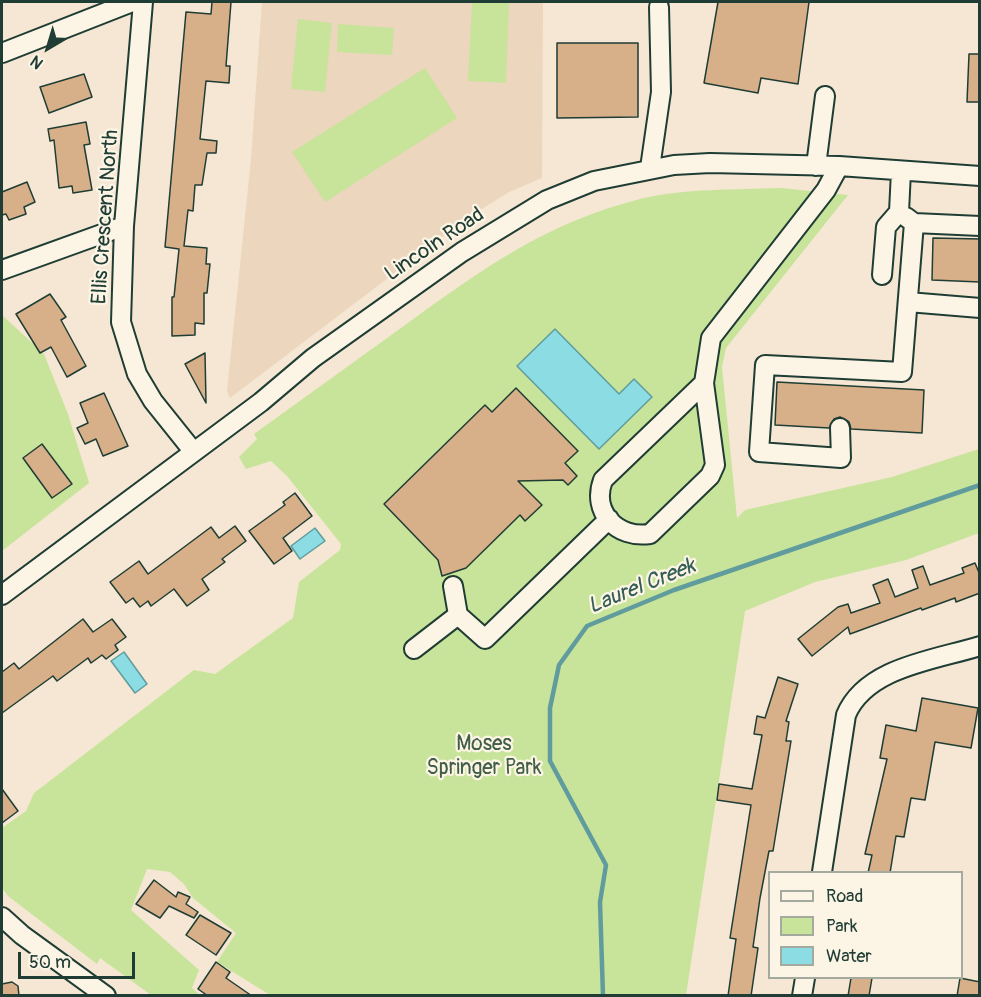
<!DOCTYPE html>
<html>
<head>
<meta charset="utf-8">
<style>
	body { margin:0 }
	#map { position:relative; width:981px; height:997px; overflow:hidden; background:#f5e7d3; font-family:Pangolin,sans-serif }
	canvas { display:block }
	.frame { position:absolute; inset:0; border:3px solid #1f3d34; pointer-events:none }
	.legend { position:absolute; left:768px; top:871px; width:195px; height:108px; box-sizing:border-box; background:#fcf5e5; border:2px solid #a4ab9e; margin:0; padding:8px 10px; list-style:none; font-size:18px; color:#1f3d34 }
	.legend li { display:flex; align-items:center; gap:12px; height:30px }
	.legend b { width:30px; border:2px solid #a4ab9e }
	.north { position:absolute; left:18px; top:18px; width:60px; height:60px; -webkit-text-stroke:4px #fcf5e5; paint-order:stroke; rotate:218deg; font-size:16px; font-weight:700; line-height:24px; text-align:center; color:#1f3d34 }
	.north::after { content:''; display:block; margin:auto; width:21px; height:27px; background:#1f3d34; clip-path:polygon(50% 0,100% 100%,50% 72%,0 100%) }
	.scale { position:absolute; left:18px; top:952px; width:117px; height:27px; box-sizing:border-box; border:3px solid #1f3d34; border-top:0; padding-left:8px; font-size:18px; line-height:21px; white-space:nowrap; color:#1f3d34; -webkit-text-stroke:4px #fcf5e5; paint-order:stroke }
</style>
</head>
<body>
<div id="map">
<canvas width="981" height="997"></canvas>
<div class="frame"></div>
<ul class="legend">
<li><b style="height:8px;background:#fcf5e5"></b>Road</li>
<li><b style="height:16px;background:#c8e39a"></b>Park</li>
<li><b style="height:16px;background:#8bdce3"></b>Water</li>
</ul>
<div class="north">N</div>
<div class="scale">50 m</div>
</div>
<script>
const ctx = document.querySelector('canvas').getContext('2d');
ctx.lineJoin = 'round';
function fill(path, color) {
  ctx.fillStyle = color;
  ctx.fill(path, 'evenodd');
}
function trace(path, color, width, dash) {
  ctx.strokeStyle = color;
  ctx.lineWidth = width;
  ctx.lineCap = dash ? 'butt' : 'round';
  ctx.setLineDash(dash || []);
  ctx.stroke(path);
}
function label(font, color, halo, rows, align = 'center') {
  ctx.font = font + ' Pangolin,sans-serif';
  ctx.lineWidth = 4.5;
  ctx.setLineDash([]);
  ctx.textBaseline = 'middle';
  ctx.strokeStyle = halo;
  ctx.fillStyle = color;
  for (const [text, x, y, turn = 0] of rows) {
    ctx.save();
    ctx.translate(x, y);
    ctx.rotate((+turn || 0) * Math.PI / 180);
    ctx.textAlign = isNaN(turn) ? turn : align;
    if (halo) ctx.strokeText(text, 0, 0);
    ctx.fillText(text, 0, 0);
    ctx.restore();
  }
}
fill(new Path2D(`
	M262,2H543L542,178L509,192L467,218L230,398L227,391L251,159Z`), '#ecd6bd');
fill(new Path2D(`
	M472,2H509L506,83L468,81Z
	M298,19L332,23L325,92L291,89Z
	M338,24L394,28L392,55L337,52Z
	M425,68L457,118L325,202L292,152Z
	M781,188L848,195L726,348L722,367L737,518L745,510L892,477L979,449V533L906,560L815,582L745,611L686,995H270L217,962L236,933L193,898L184,884L170,872L147,869L131,910L199,970L192,988L200,995H151L100,958L97,964L8,896L2,888V828L26,811L34,793L194,670L215,674L293,618L299,582L340,550L341,544L287,476L271,461L246,469L239,457L257,439L254,434C303,399 352,363 401,328C481,270 543,224 640,199C685,188 735,190 781,188Z
	M2,315L44,354L68,414L89,483L2,551Z`), '#c8e39a');
const water = new Path2D(`
	M555,329L619,394L634,379L652,397L599,449L517,366Z
	M315,528L325,541L300,559L291,546Z
	M124,652L147,684L135,693L111,661Z`);
fill(water, '#8bdce3');
trace(water, '#609c9d', 1.5);
trace(new Path2D(`
	M603,996L600,902L606,865L550,761V708L559,665L587,626L674,590L980,485`), '#609c9d', 4.5);
const building = new Path2D(`
	M212,2H231L226,66H230L229,83L206,81L200,139L217,141L216,153H207L202,185H195L193,211L188,210L184,246L207,248L206,264H210L207,293H204V324L195,323V335L172,336V297H174L179,249L165,247L186,12L211,14Z
	M718,2H809L798,84L761,78L758,93L704,83Z
	M557,43H638V117L557,118Z
	M969,54H980V102H967Z
	M84,74L92,97L49,113L40,87Z
	M86,122L90,144L84,145L92,190L73,193L72,186L59,188L54,140L50,141L48,129Z
	M27,182L35,202L24,207L26,214L9,220L6,214L2,215V192Z
	M933,238L980,239V282L932,280Z
	M50,294L66,317L61,320L86,366L67,377L51,347L40,353L16,314Z
	M205,353L206,403L185,364Z
	M777,382L924,390L922,433L851,429L849,422L840,417L834,419L829,428L775,425Z
	M516,388L578,451L565,463L577,476L568,485L563,480L518,481L542,505L525,521L520,515L466,568L442,576L438,560L384,504L485,405L492,412Z
	M104,393L128,446L103,456L96,439L85,444L77,428L88,423L80,403Z
	M42,444L72,484L52,498L23,458Z
	M295,493L312,516L283,538L292,551L274,564L249,531L285,505L283,502Z
	M235,526L246,541L222,559L225,562L202,579L209,590L187,606L174,589L151,606L148,601L140,607L133,598L126,603L110,582L139,561L148,574L211,527L219,538Z
	M975,563L980,575V593L956,602L955,598L922,610L921,608L850,634L848,627L812,656L798,639L838,607L848,604L851,613L880,603L873,585L888,579L895,597L918,588L912,570L923,566L930,585L964,573L962,568Z
	M83,619L93,632L112,619L126,637L115,645L118,650L106,659L102,655L91,663L88,658L57,681L53,676L2,713V672L14,663L19,669Z
	M778,677L798,684L786,721L789,722L786,741H791L773,851H769L760,898L753,947L758,948L751,996H728L736,939L730,938L751,805L717,800L719,784L752,789L762,735L754,734L757,716L765,718Z
	M922,698L978,708L971,748L935,742L925,800L911,798L904,837L896,836L890,873H868L872,855L865,854L887,759L880,758L886,725L916,731Z
	M2,789L18,811L2,823Z
	M154,880L176,897L178,892L190,897L186,904L198,912L194,918L169,906L160,918L136,904Z
	M200,915L231,933L216,955L186,935Z
	M216,962L230,972L226,978L252,996H208L198,989Z
	M851,978H872L869,996H848Z
	M960,978L980,982V996H957Z
	M12,982L18,986L19,996H2V984Z`);
fill(building, '#d7af89');
trace(building, '#1f3d34', 1.5);
const minor = new Path2D(`
	M143,2L124,226L121,322L137,374L153,401L193,451
	M2,53L132,2
	M816,166L825,96
	M650,168L661,92L659,7
	M906,217L914,223L980,226
	M2,270L124,226
	M882,275L886,227L899,212L901,171
	M908,302L980,308
	M704,383L603,480C591,512 617,539 650,534L710,476L715,465L704,383L711,338L826,190L839,166
	M840,428L841,458L759,452L765,365L902,372L914,223
	M453,586L458,615L485,639L609,519
	M2,595L261,402L313,358L462,252L547,200L594,181L674,165L710,163L839,166L980,176
	M414,649L458,615
	M822,872L846,715C866,667 935,660 980,646
	M2,917L22,935L106,996
	M802,996L805,978`);
trace(minor, '#1f3d34', 22);
trace(minor, '#fcf5e5', 18);
label('21px', '#1f3d34', '#fcf5e5', [
	["Ellis Crescent North",106,217,-86],
	["Lincoln Road",435,245,-34]
]);
label('21px', '#415e48', '#fcf5e5', [
	["Moses",484,745],
	["Springer Park",484,769]
]);
label('italic 22px', '#355d57', '#fcf5e5', [
	["Laurel Creek",642,587,-22]
]);
</script>
</body>
</html>
